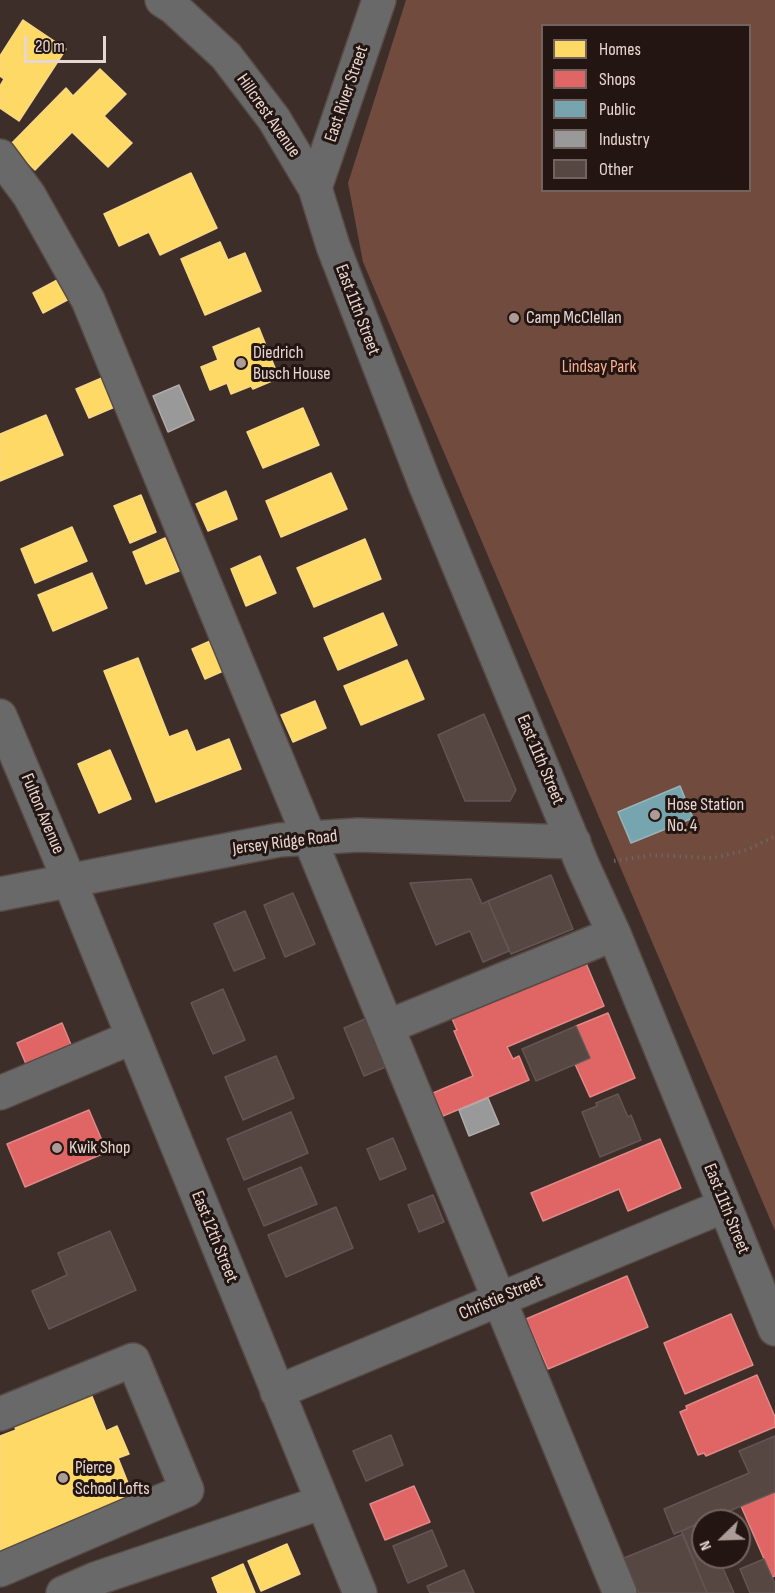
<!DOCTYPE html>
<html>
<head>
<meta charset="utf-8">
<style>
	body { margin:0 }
	#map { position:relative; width:775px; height:1593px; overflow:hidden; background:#3d2e29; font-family:"Sofia Sans Condensed",sans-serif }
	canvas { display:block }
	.legend { position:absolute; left:541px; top:24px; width:210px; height:168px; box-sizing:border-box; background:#231612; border:2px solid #72635e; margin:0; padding:8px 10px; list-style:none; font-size:18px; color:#e8d6d0 }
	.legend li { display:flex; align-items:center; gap:12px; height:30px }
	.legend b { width:30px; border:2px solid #72635e }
	.north { position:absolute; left:691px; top:1509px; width:60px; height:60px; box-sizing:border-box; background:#231612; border:2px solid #72635e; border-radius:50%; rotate:247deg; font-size:16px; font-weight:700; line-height:24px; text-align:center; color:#e8d6d0 }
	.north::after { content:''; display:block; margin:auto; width:21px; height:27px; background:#ac9b96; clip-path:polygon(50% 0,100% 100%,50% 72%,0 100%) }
	.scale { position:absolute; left:24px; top:36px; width:82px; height:27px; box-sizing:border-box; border:3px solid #e8d6d0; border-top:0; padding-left:8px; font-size:18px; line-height:21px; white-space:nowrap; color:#e8d6d0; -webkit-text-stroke:4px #231612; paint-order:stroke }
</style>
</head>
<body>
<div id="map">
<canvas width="775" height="1593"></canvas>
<ul class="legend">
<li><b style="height:16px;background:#ffd966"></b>Homes</li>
<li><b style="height:16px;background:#e06666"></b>Shops</li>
<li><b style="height:16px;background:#76a5af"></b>Public</li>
<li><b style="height:16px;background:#999"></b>Industry</li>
<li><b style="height:16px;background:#564742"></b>Other</li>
</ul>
<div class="north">N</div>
<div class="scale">20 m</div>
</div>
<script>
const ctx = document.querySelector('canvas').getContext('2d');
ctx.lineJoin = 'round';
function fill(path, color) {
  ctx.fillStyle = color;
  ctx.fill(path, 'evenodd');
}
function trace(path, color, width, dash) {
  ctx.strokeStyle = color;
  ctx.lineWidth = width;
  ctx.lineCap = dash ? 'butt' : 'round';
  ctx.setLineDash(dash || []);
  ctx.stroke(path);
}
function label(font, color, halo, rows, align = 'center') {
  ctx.font = font + ' "Sofia Sans Condensed",sans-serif';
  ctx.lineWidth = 6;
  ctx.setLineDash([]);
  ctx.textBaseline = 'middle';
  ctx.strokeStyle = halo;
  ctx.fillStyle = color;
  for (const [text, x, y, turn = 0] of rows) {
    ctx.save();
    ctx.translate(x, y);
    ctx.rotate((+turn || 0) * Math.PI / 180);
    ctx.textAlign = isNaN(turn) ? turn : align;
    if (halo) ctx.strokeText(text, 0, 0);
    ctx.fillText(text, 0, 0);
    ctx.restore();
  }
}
fill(new Path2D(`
	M406,0H775V1231L363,262L348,183ZM542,26H750V190H542Z`), '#714b3d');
const homes = new Path2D(`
	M23,20L66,49L19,121L0,108V86L4,79L0,76V56Z
	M100,69L126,94L104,116L132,143L108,167L72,132L35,170L10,145L66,88L73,96Z
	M191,173L217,228L160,255L149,232L119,246L104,214Z
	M220,242L228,260L245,253L261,291L205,315L181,259Z
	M61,278L71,298L43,313L33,293Z
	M259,328L279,378L253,389L251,386L231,394L227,383L210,390L201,367L218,360L213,347Z
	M104,377L117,406L89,418L76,389Z
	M303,408L319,445L263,468L247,432Z
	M46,415L63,455L0,481V434Z
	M331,473L347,509L281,537L266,501Z
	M226,491L237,519L208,531L196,504Z
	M141,495L156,532L130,543L114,506Z
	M72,527L87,561L35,583L21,549Z
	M165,538L179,571L146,584L133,552Z
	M365,539L381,579L314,607L297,568Z
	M260,556L276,593L246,606L231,569Z
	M92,573L107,608L53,631L38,595Z
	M383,613L397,645L338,670L324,638Z
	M217,638L230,668L205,679L192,649Z
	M138,658L169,737L187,730L196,752L229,739L241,769L156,802L104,671Z
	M407,660L424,699L361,725L344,686Z
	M315,701L326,728L293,742L281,715Z
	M110,750L131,799L99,813L78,764Z
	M91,1394L106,1431L117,1426L129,1454L118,1458L134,1498L0,1553V1436L16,1430L14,1425Z
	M287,1544L300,1574L261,1591L248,1561Z
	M243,1564L255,1593H218L212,1578Z`);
fill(homes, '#ffd966');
trace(homes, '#f8d886', 1.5);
const shops = new Path2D(`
	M583,956L604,1006L507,1047L513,1059L519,1056L529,1080L443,1116L433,1093L473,1076L454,1031L457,1030L449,1012Z
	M608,1013L635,1078L590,1097L575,1064L590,1058L576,1026Z
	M62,1023L74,1052L29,1071L17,1043Z
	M89,1110L107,1152L25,1187L7,1144Z
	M660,1139L681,1188L628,1211L619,1189L543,1221L531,1193Z
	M627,1276L648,1327L548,1369L526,1319Z
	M731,1314L753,1365L685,1394L664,1343Z
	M757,1375L775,1417V1427L706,1456L704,1453L698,1455L680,1412L687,1409L686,1406Z
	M414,1486L430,1522L385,1540L370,1504Z
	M775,1492V1576L772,1577L741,1506Z`);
fill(shops, '#e06666');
trace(shops, '#e28886', 1.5);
const public = new Path2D(`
	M680,786L693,818L631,843L618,812Z`);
fill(public, '#76a5af');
trace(public, '#98b4b9', 1.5);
const industry = new Path2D(`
	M179,385L194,420L168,432L153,396Z
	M488,1098L499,1124L469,1136L459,1110Z`);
fill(industry, '#999');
trace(industry, '#b1abaa', 1.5);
const building = new Path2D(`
	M484,714L516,790L510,801H465L438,735Z
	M551,875L573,929L511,954L488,901Z
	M471,879L482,904L488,901L509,951L483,962L470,931L436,945L410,883Z
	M293,893L315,944L285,957L264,905Z
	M245,911L265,958L234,971L214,924Z
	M223,989L245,1040L213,1054L191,1003Z
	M367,1018L388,1066L364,1076L344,1028Z
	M576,1026L590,1058L536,1081L522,1049Z
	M276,1056L294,1098L243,1120L225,1077Z
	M618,1094L628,1117L631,1115L641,1140L600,1157L582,1112L597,1106L596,1103Z
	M291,1112L308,1153L244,1180L227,1139Z
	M393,1138L406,1169L380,1180L367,1149Z
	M301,1167L317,1204L264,1226L248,1189Z
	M433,1195L444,1222L419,1232L408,1205Z
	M336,1207L353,1248L286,1277L268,1235Z
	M110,1231L136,1290L49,1329L32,1291L67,1275L58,1253Z
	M391,1435L403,1465L366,1481L353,1451Z
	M775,1436V1492L674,1534L664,1509L749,1473L739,1451Z
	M703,1521V1557H718L734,1593H707L681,1531Z
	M432,1530L447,1566L408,1583L393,1546Z
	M683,1534L707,1593H639L624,1558Z
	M764,1559L775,1584V1593H750L740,1569Z
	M464,1570L474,1593H430L427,1586Z`);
fill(building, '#564742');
trace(building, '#635652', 1.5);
const minor = new Path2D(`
	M162,0L173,7L226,56L274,119L315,188L333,246L425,484L583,866L614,934L775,1329
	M0,156L29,195L88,300L620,1593
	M315,188L379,0
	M0,716L69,880L360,1593
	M0,894L279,840L358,835L574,842
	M387,1027L614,934
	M0,1093L133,1037
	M277,1392L724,1206
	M0,1414L133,1360L187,1490L0,1570
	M63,1593L95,1579L323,1502`);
trace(minor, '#574a45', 36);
trace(new Path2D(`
	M614,861L653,855L714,858L747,850L775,836`), '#6a6564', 4, [1.5, 4.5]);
trace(minor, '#696969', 33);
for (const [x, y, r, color] of [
	[514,318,6,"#ac9b96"],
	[241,363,6,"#ac9b96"],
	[655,815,6,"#ac9b96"],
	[57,1148,6,"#ac9b96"],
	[63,1478,6,"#ac9b96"]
]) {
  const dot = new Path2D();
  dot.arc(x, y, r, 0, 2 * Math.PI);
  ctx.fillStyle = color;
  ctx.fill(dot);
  trace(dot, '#231612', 2);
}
label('18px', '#e8d6d0', '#231612', [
	["East River Street",347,94,-71],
	["Hillcrest Avenue",268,116,55],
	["East 11th Street",357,310,69],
	["East 11th Street",540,760,67],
	["Fulton Avenue",42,814,67],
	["Jersey Ridge Road",285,843,-7],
	["East 11th Street",726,1209,68],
	["East 12th Street",214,1237,68],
	["Christie Street",501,1298,-23]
]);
label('18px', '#e8d6d0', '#231612', [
	["Camp McClellan",526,318],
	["Diedrich",253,353],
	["Busch House",253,374],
	["Hose Station",667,805],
	["No. 4",667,826],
	["Kwik Shop",69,1148],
	["Pierce",75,1468],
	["School Lofts",75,1489]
], 'left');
label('18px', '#fcae92', '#231612', [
	["Lindsay Park",599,367]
]);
</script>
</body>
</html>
